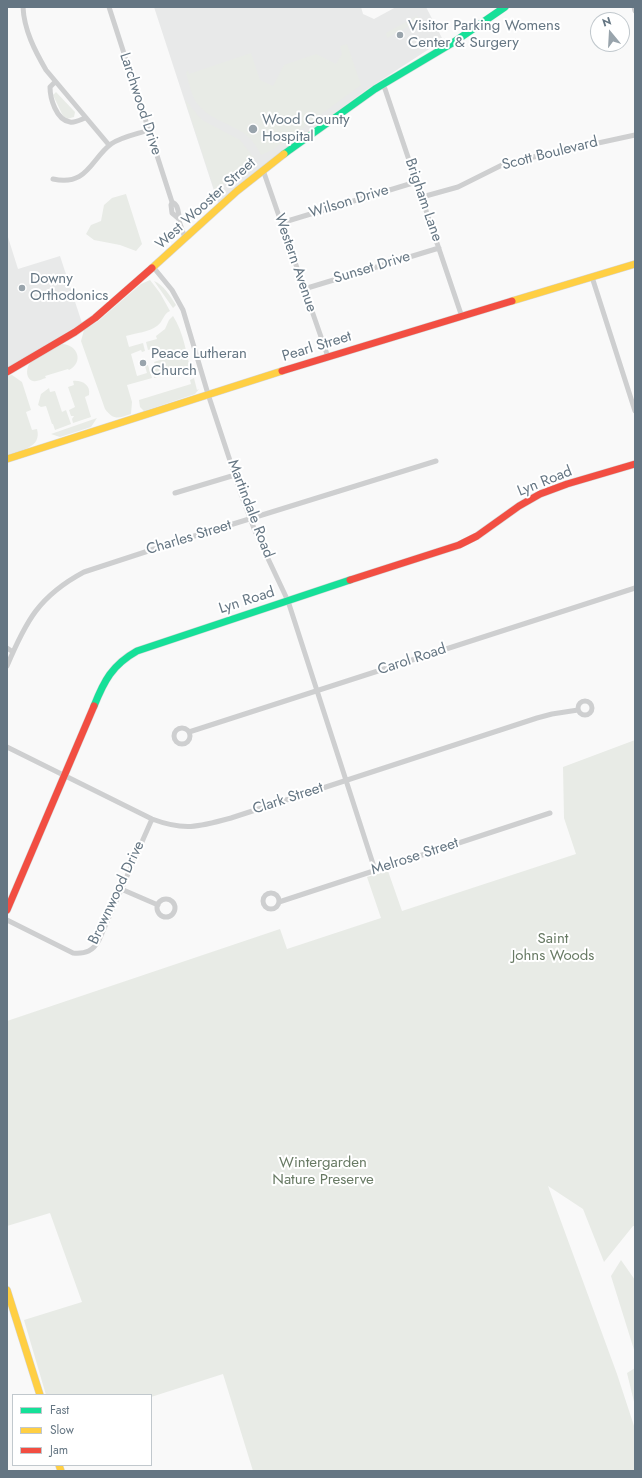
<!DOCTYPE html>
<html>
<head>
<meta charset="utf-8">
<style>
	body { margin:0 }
	#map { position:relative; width:642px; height:1478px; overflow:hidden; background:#f9f9f9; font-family:Jost,sans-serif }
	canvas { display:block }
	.frame { position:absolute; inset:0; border:8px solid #657683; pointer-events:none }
	.legend { position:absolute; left:12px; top:1394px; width:140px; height:72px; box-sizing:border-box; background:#fff; border:1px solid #c1c8cd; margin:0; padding:5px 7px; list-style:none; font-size:12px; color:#657683 }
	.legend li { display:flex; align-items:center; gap:8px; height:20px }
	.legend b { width:20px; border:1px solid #c1c8cd }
	.north { position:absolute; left:590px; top:12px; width:40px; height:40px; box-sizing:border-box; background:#fff; border:1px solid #c1c8cd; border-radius:50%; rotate:342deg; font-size:11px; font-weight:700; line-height:16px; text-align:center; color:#657683 }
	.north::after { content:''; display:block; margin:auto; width:14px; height:18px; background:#99a4ac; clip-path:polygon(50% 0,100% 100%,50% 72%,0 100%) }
</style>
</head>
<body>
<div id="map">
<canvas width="642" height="1478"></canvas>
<div class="frame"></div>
<ul class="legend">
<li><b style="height:5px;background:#16e098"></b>Fast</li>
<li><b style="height:5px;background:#ffcf43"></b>Slow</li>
<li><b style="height:5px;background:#f24e42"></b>Jam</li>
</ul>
<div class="north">N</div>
</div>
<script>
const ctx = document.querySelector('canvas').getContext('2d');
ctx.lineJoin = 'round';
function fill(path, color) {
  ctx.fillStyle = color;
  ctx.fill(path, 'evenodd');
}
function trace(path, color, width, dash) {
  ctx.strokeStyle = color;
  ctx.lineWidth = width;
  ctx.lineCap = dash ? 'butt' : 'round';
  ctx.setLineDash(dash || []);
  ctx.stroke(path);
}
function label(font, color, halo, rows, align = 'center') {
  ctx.font = font + ' Jost,sans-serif';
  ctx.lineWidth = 4;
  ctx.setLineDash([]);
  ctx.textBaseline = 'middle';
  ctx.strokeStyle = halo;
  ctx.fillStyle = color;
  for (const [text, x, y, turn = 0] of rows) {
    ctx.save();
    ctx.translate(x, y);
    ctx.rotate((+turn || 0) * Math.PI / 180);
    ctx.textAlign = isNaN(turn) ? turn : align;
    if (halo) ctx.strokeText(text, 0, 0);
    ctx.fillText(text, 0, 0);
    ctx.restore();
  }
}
fill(new Path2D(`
	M154,7H361L363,14L374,19L396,7H426L443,40L366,90L273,158L218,203Z
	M7,234L18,269L60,256L82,323L7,368Z`), '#e8e9e9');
fill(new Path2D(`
	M417,16L420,20L387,38L386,33Z
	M347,44L361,85L272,150L261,155C257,146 250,137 242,132C226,122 207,118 196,102C191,94 189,82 186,73L188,70L189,74L251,53L260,80L273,86L284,65L316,54L336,64L342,54L340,46Z
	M56,92L75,112L74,117L67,119L63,116L53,95Z
	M185,100L202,120L240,140L254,158L246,163L215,192Z
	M126,194L142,244L136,251L120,245L94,240L86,234L91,225L101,221L104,205L112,198Z
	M150,280L160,293L170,311C163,314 163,322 157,326C149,332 136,333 126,336L129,347L143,343L145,351L142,352L141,350L131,354L137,376L147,373L145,366L148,365L152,378L127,385L132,402L131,414C119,418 114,421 105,409L81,341L84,330L97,322L141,284Z
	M154,281C164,285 170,296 176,305L173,308Z
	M173,316C184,333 186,353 191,371L187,372L186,368L154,378L153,368L156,367L154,362L163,359L159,347L148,350L146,342L157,339L156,336L165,329L169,320Z
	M62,344C78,345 84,362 69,370L68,369L45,376L46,378C42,379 37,382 33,381C25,379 26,366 31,362C39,355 52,350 62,344Z
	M12,375L22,382L31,410L26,412L32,430L37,429C42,448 21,450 7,455V376Z
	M194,378L197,390L199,389L195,394L144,411L140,407L139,400L191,384L190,380Z
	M73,381C82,380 91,385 89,395L85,397L91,417L73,423L72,419L74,416H71L69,410L75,407L68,387L74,385Z
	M49,388L50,392L55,391L62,412L66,410L71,424L55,430L53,424H52L46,406L41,407L38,405L41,394Z
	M97,418L91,427L60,437L51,434Z
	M635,740V1226H633L604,1262L583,1209L548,1186L617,1374L635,1429V1471H253L223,1374L151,1397V1395H46L24,1320L82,1302L50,1213L7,1226V1021L280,929L287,949L381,918L367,877L388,871L402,911L576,854L564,818L563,767Z
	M621,1260L635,1280V1353L611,1276Z
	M635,1368V1406L627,1373Z`), '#e8ebe6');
const fast = new Path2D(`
	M284,154L375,89L454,42L505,7
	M94,706C104,681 112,665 137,651L350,580`);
const slow = new Path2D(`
	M152,268L237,191L284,154
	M512,301L635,264
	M7,459L282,371
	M7,1290L40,1395
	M59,1465L61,1471`);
const jam = new Path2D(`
	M282,371L512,301
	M7,372L75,332L95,318L152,268
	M350,580L459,545L477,536L519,506L540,494L567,484L635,464
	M7,910L94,706`);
trace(fast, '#d5d6d7', 8);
trace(slow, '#d5d6d7', 8);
trace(jam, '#d5d6d7', 8);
trace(new Path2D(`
	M23,7C24,30 35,51 46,70L109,145
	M109,7L172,202
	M634,7L635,11
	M55,82L50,87C50,98 56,120 70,122C75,123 80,120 85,118
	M382,84L385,89L462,317
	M263,170L328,357
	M53,179C87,187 91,159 111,144C121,137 137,134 149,130
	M422,197L458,187L506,163L635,135
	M178,218L172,213L171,205L172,202C178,204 178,211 179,216L178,218L185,238
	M281,223L416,182
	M154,268L172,290L183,310L208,394L241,494L255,531L288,601L375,870
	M592,277L635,411
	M304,289L439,248
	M175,493L235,475
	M7,648L13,652
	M7,666C26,621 39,596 84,572L188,538L436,461
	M578 708a7 7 0 1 1 14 0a7 7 0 1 1-14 0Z
	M174 736a8 8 0 1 1 16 0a8 8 0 1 1-16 0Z
	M189,732L635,588
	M7,747L152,819C184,831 198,827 231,818L537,718L552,714L578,710
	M121,889L158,905
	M263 901a8 8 0 1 1 16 0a8 8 0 1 1-16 0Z
	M157 908a9 9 0 1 1 18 0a9 9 0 1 1-18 0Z
	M279,902L550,813
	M7,920L73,953C86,954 93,951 99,940L152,819`), '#cecfd0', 5);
trace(fast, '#16e098', 7);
trace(slow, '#ffcf43', 7);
trace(jam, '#f24e42', 7);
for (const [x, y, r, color] of [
	[400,35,4,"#99a4ac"],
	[253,129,5,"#99a4ac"],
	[22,288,4,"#99a4ac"],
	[143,363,4,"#99a4ac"]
]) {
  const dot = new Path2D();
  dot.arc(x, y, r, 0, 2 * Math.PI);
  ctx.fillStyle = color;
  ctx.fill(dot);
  trace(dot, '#fff', 1.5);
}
label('15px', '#657683', '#fff', [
	["Visitor Parking Womens",408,26],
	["Center & Surgery",408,43],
	["Wood County",262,120],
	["Hospital",262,137],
	["Downy",30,279],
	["Orthodonics",30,296],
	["Peace Lutheran",151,354],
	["Church",151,371]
], 'left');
label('15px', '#657683', '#fff', [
	["Larchwood Drive",140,104,72],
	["Scott Boulevard",550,154,-14],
	["Brigham Lane",423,200,71],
	["Wilson Drive",349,202,-17],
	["West Wooster Street",206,204,-42],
	["Western Avenue",295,263,71],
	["Sunset Drive",372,268,-17],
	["Pearl Street",317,347,-17],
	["Lyn Road",545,482,-22],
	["Martindale Road",250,509,69],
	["Charles Street",189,538,-17],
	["Lyn Road",247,601,-18],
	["Carol Road",412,660,-18],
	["Clark Street",288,799,-18],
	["Melrose Street",415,857,-18],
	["Brownwood Drive",117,893,-65]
]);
label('15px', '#687a64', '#fff', [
	["Saint",553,939],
	["Johns Woods",553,956],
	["Wintergarden",323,1163],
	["Nature Preserve",323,1180]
]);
</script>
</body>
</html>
